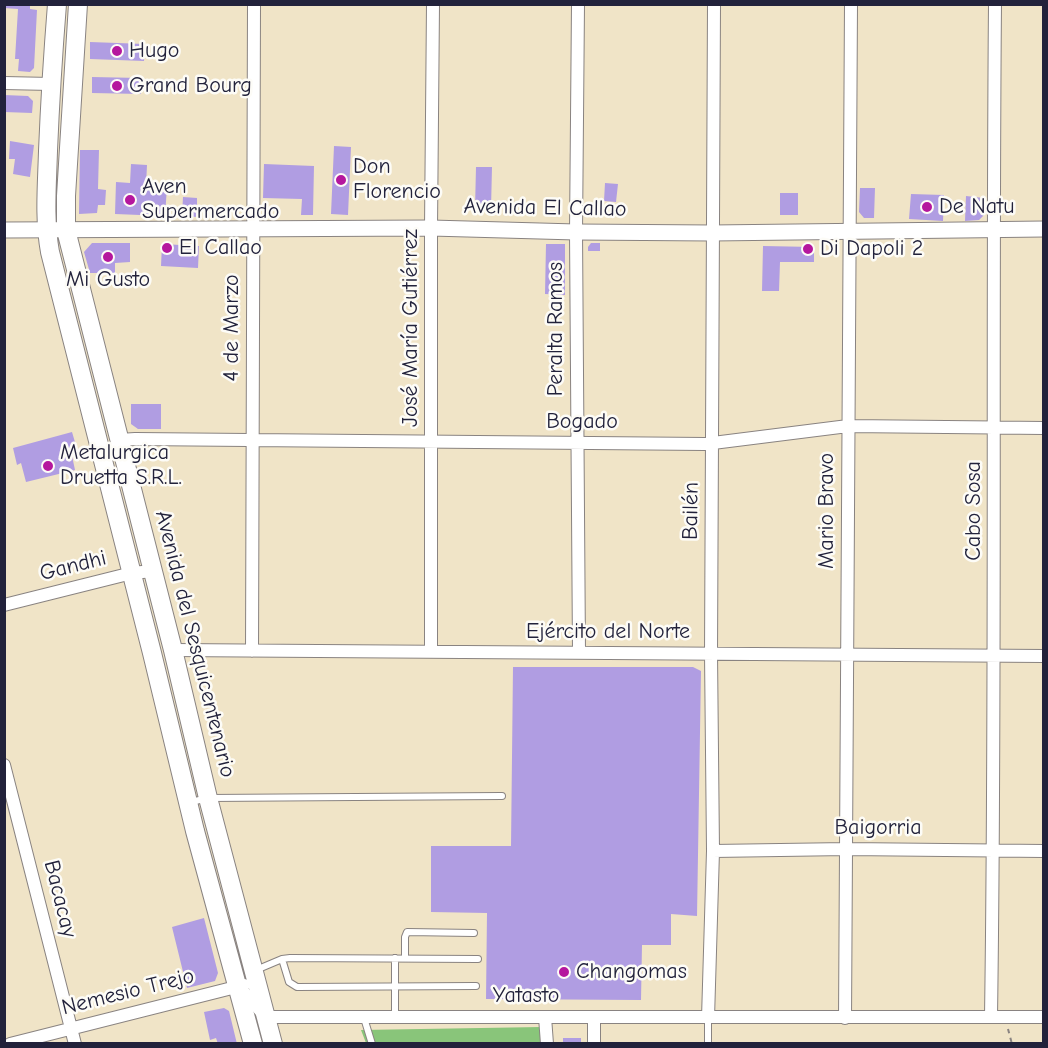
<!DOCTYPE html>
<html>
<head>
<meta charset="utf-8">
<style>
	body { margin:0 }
	#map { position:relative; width:1048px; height:1048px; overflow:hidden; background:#f0e4c7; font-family:"Comic Neue",sans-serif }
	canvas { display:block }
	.frame { position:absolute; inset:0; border:6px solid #22223b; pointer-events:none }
</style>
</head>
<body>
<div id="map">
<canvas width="1048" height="1048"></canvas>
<div class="frame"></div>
</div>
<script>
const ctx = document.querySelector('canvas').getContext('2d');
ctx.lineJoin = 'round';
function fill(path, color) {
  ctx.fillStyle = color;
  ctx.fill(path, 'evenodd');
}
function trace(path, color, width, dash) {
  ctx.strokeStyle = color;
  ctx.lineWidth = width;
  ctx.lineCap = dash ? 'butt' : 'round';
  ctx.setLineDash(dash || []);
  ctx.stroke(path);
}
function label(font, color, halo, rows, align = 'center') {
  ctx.font = font + ' "Comic Neue",sans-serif';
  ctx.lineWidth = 5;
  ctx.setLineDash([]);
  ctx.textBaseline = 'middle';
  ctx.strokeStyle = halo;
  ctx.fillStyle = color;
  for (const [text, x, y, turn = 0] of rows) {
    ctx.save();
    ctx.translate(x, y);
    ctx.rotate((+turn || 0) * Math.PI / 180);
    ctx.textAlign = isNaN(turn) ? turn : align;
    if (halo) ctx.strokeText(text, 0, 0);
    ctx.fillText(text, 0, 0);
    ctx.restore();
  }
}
fill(new Path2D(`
	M541,1027V1043H366L361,1030Z`), '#89c57a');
fill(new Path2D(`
	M4,4H30V9L37,10L34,68L30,72L18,71L19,59H15L18,9L4,8Z
	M90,42L145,44L144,61L90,59Z
	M92,77L141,78V94L92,93Z
	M4,95L28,96L33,101L32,113L4,112Z
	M10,141L34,145L30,177L13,174L15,159H9Z
	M334,146L351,147L348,215L331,214Z
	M80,150H99L98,189L106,190L105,205H98L97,213L79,214Z
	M131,164L147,165L146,186L167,187L165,216L115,214L116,182L130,183Z
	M264,164L314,166L313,215H301L302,199L263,198Z
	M476,167H492L491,209H475Z
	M605,183L618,184L616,202L604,201Z
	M860,188H875L874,218H864L859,212Z
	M780,193H798V215H780Z
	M911,194L944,195L943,221L909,219Z
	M966,196L984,198V215L979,220L965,221Z
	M183,197L197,198V217L182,216Z
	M92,243H130V262L115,263V273H90L84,252Z
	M591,243H600V251H588V247Z
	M162,244L199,246L198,268L161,266Z
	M546,244H565V295L545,294Z
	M763,246L814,247V262H780L779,291H762Z
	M131,404H161V429H138L131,424Z
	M72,432L77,449L71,451L75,470L26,482L21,463L17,465L13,448Z
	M513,667H693L701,671L697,916L671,914V945H642L641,1000L486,999L487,913L431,912V846H511Z
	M204,918L218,973L215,981L187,988L172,927Z
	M224,1008L229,1011L237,1044H218L216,1038L210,1040L204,1012Z
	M563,1038H581V1044H563Z`), '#b09de2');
const service = new Path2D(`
	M191,802L208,798L502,796
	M405,958V937L407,932L474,933
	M282,959L289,982L297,987L476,986
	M256,970L282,959L290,958L478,959
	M395,1017V958
	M364,1018L372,1044
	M708,1018V1044`);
const minor = new Path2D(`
	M578,4L576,232L579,653
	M4,83L51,84
	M120,440L135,439L705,444L848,426L1044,428
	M4,605L132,573L153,571
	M173,650L1044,656
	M252,651L254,4
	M431,651V228L433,4
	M4,765L75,1044
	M713,851L847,849L1044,851
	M239,987L266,1017H1044
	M545,1017L547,1044
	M594,1017V1044
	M991,1017C996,679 992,342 995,4
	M708,1018L713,851L711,653L714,4
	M845,1018L851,4
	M10,1044L244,985`);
const tertiary = new Path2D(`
	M4,230L431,228L576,232L712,233L1044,229`);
const primary = new Path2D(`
	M57,4C53,54 50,102 48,151C47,186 44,219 50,252L152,653L195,831L253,1044
	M78,4L66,196V230L173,650L208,798L273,1044`);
trace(service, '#898381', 8);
trace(minor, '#898381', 14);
trace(tertiary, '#898381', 17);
trace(primary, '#898381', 20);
trace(new Path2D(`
	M1008,1029L1012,1044`), '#898381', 2, [4.5, 4.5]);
trace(service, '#fff', 6);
trace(minor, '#fff', 12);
trace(tertiary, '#fff', 15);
trace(primary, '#fff', 18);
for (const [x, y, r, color] of [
	[117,51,6,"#b5179e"],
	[117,86,6,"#b5179e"],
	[341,180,6,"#b5179e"],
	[130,200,6,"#b5179e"],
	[927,207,6,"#b5179e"],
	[167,248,6,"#b5179e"],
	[808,249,6,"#b5179e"],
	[108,257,6,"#b5179e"],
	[48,466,6,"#b5179e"],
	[564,972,6,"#b5179e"]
]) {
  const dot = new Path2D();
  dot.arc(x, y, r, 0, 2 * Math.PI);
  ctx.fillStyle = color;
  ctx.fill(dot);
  trace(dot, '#fdfcf7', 2);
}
label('22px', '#22223b', '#fdfcf7', [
	["Hugo",129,51],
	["Grand Bourg",129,86],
	["Don",353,167],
	["Florencio",353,192],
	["Aven",142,187],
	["Supermercado",142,212],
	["De Natu",939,207],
	["El Callao",179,248],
	["Di Dapoli 2",820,249],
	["Mi Gusto",108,280,"center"],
	["Metalurgica",60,453],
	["Druetta S.R.L.",60,478],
	["Changomas",576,972]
], 'left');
label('22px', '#22223b', '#fdfcf7', [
	["Avenida El Callao",545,208,1],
	["4 de Marzo",232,328,-90],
	["José María Gutiérrez",411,328,-90],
	["Peralta Ramos",556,329,-90],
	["Bogado",582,422],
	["Bailén",691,511,-89],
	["Mario Bravo",827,511,-90],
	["Cabo Sosa",974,511,-90],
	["Gandhi",73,566,-14],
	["Ejército del Norte",608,632],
	["Avenida del Sesquicentenario",195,644,76],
	["Baigorria",878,828],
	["Bacacay",60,899,76],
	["Nemesio Trejo",128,992,-14],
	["Yatasto",526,996]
]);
</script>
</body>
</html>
